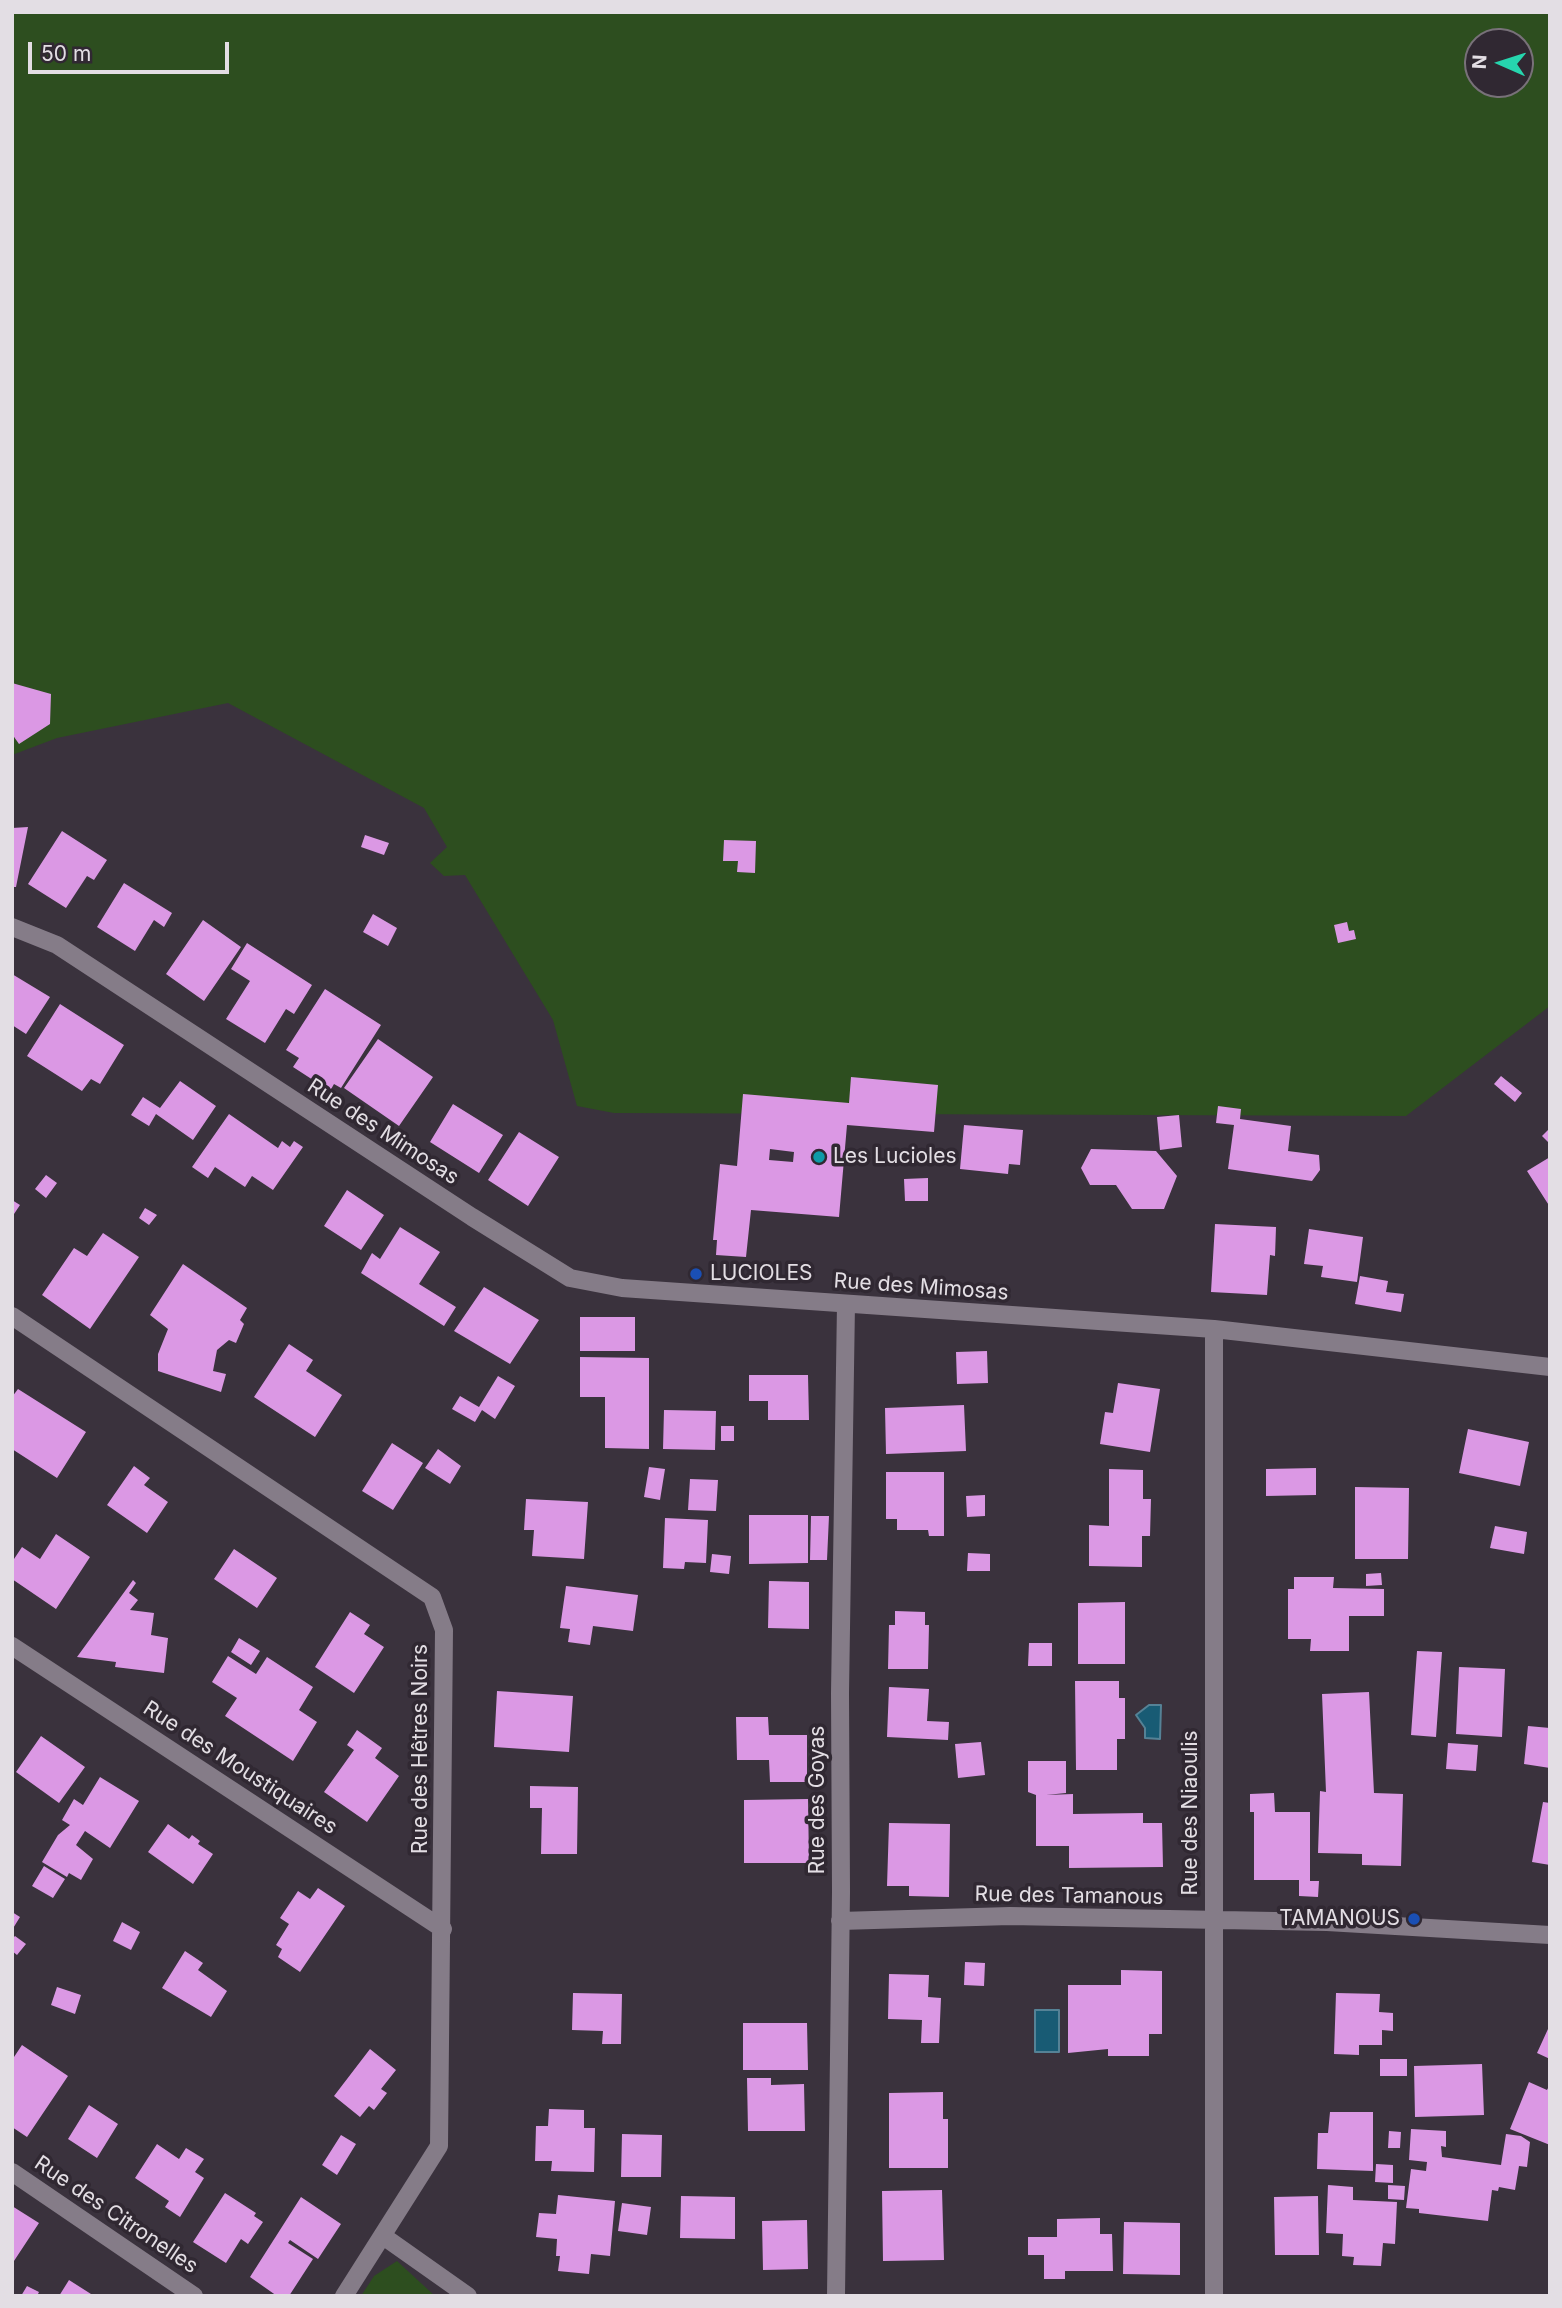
<!DOCTYPE html>
<html>
<head>
<meta charset="utf-8">
<style>
	body { margin:0 }
	#map { position:relative; width:1562px; height:2308px; overflow:hidden; background:#3a323d; font-family:Inter,sans-serif }
	canvas { display:block }
	.frame { position:absolute; inset:0; border:14px solid #e3dee4; pointer-events:none }
	.north { position:absolute; left:1464px; top:28px; width:70px; height:70px; box-sizing:border-box; background:#302832; border:2px solid #787179; border-radius:50%; rotate:273deg; font-size:19px; font-weight:700; line-height:28px; text-align:center; color:#e3dee4 }
	.north::after { content:''; display:block; margin:auto; width:24px; height:32px; background:#26d5ae; clip-path:polygon(50% 0,100% 100%,50% 72%,0 100%) }
	.scale { position:absolute; left:28px; top:42px; width:201px; height:32px; box-sizing:border-box; border:4px solid #e3dee4; border-top:0; padding-left:9px; font-size:21px; line-height:24px; white-space:nowrap; color:#e3dee4; -webkit-text-stroke:5px #302832; paint-order:stroke }
</style>
</head>
<body>
<div id="map">
<canvas width="1562" height="2308"></canvas>
<div class="frame"></div>
<div class="north">N</div>
<div class="scale">50 m</div>
</div>
<script>
const ctx = document.querySelector('canvas').getContext('2d');
ctx.lineJoin = 'round';
function fill(path, color) {
  ctx.fillStyle = color;
  ctx.fill(path, 'evenodd');
}
function trace(path, color, width, dash) {
  ctx.strokeStyle = color;
  ctx.lineWidth = width;
  ctx.lineCap = dash ? 'butt' : 'round';
  ctx.setLineDash(dash || []);
  ctx.stroke(path);
}
function label(font, color, halo, rows, align = 'center') {
  ctx.font = font + ' Inter,sans-serif';
  ctx.lineWidth = 7;
  ctx.setLineDash([]);
  ctx.textBaseline = 'middle';
  ctx.strokeStyle = halo;
  ctx.fillStyle = color;
  for (const [text, x, y, turn = 0] of rows) {
    ctx.save();
    ctx.translate(x, y);
    ctx.rotate((+turn || 0) * Math.PI / 180);
    ctx.textAlign = isNaN(turn) ? turn : align;
    if (halo) ctx.strokeText(text, 0, 0);
    ctx.fillText(text, 0, 0);
    ctx.restore();
  }
}
fill(new Path2D(`
	M12,12H1550V1006L1406,1116L614,1113L577,1106L553,1020L465,875L444,876L430,863L447,847L424,808L228,703L57,738L12,755ZM1478,42H1520V84H1478Z
	M397,2261L435,2296H361L374,2276Z`), '#2d4e1f');
const water = new Path2D(`
	M1149,1705H1161L1160,1739L1145,1738V1728L1136,1715Z
	M1035,2010H1059V2052H1035Z`);
fill(water, '#185b74');
trace(water, '#558296', 2);
fill(new Path2D(`
	M12,683L51,694L50,724L19,744L12,734Z
	M28,827L16,887H12V828Z
	M62,831L107,860L94,880L87,876L66,908L28,884Z
	M365,835L389,843L384,855L361,847Z
	M724,840L756,841L755,873L737,872L738,861H723Z
	M124,883L172,913L164,927L154,920L135,951L97,927Z
	M373,914L397,928L388,946L363,932Z
	M203,920L241,947L204,1001L166,974Z
	M1347,922L1349,931L1354,930L1356,939L1338,943L1334,925Z
	M247,943L312,985L294,1014L286,1009L265,1043L226,1019L250,981L231,969Z
	M12,974L50,997L26,1034L12,1025Z
	M325,989L381,1025L341,1088L334,1084L330,1091L293,1067L299,1058L286,1050Z
	M60,1004L124,1045L100,1084L91,1079L82,1091L27,1056Z
	M378,1039L433,1077L399,1126L344,1088Z
	M1501,1076L1522,1093L1515,1102L1494,1084Z
	M851,1077L938,1085L934,1132L847,1125L839,1217L751,1210L746,1257L716,1255L717,1240H713L720,1164L737,1166L743,1094L849,1103ZM770,1149L794,1152L793,1162L769,1160Z
	M180,1081L216,1106L193,1140L156,1114L149,1126L131,1115L143,1097L160,1108Z
	M453,1104L503,1135L479,1173L430,1142Z
	M1218,1106L1241,1109L1240,1119L1291,1126L1288,1151L1319,1155L1320,1170L1312,1181L1228,1169L1234,1125L1216,1123Z
	M229,1114L278,1148L282,1141L290,1147L294,1141L303,1147L273,1190L252,1176L245,1187L215,1167L208,1178L192,1167Z
	M1179,1115L1182,1147L1160,1150L1157,1117Z
	M964,1125L1023,1130L1020,1165L1009,1164L1008,1174L960,1169Z
	M1550,1128V1144L1542,1136Z
	M519,1132L559,1157L528,1206L488,1180Z
	M1091,1149L1156,1151L1177,1176L1164,1209H1132L1116,1185H1090L1081,1168Z
	M1550,1157V1207L1527,1171Z
	M46,1175L57,1183L46,1198L35,1189Z
	M928,1178V1201H905L904,1179Z
	M347,1190L384,1215L361,1250L324,1226Z
	M12,1200L20,1205L12,1217Z
	M145,1208L157,1215L149,1225L139,1218Z
	M1215,1224L1276,1227L1275,1256L1270,1255L1267,1295L1211,1292Z
	M400,1227L440,1252L419,1284L456,1307L444,1326L361,1273L372,1253L380,1259Z
	M1309,1229L1363,1237L1357,1282L1321,1277L1323,1266L1304,1264Z
	M103,1233L139,1257L90,1329L42,1295L74,1248L87,1256Z
	M183,1264L247,1308L240,1320L244,1324L236,1343L229,1340L217,1350L213,1371L226,1374L221,1392L158,1371V1354L168,1329L150,1315Z
	M1360,1276L1388,1281L1386,1292L1404,1294L1401,1312L1355,1304Z
	M484,1287L539,1320L510,1364L454,1331Z
	M580,1317H635V1351H580Z
	M289,1344L313,1360L306,1371L342,1395L315,1437L254,1397Z
	M987,1351L988,1383L957,1384L956,1352Z
	M580,1357L649,1358V1449L605,1448V1397H580Z
	M749,1375H808L809,1420H768V1401H749Z
	M498,1376L515,1386L495,1419L482,1410L475,1422L452,1409L460,1396L479,1407Z
	M1118,1383L1160,1389L1150,1452L1100,1444L1105,1412L1113,1413Z
	M18,1389L86,1432L57,1478L12,1449V1397Z
	M964,1405L966,1451L886,1454L885,1408Z
	M664,1410L716,1411L715,1450L663,1449Z
	M721,1426H734V1441H721Z
	M1468,1429L1529,1442L1520,1486L1459,1473Z
	M392,1443L423,1463L393,1510L362,1491Z
	M438,1449L461,1466L450,1484L425,1468Z
	M134,1466L150,1478L144,1485L168,1502L147,1533L107,1505Z
	M649,1467L665,1469L660,1500L644,1497Z
	M1316,1468V1495L1266,1496V1469Z
	M1109,1469L1143,1470V1499H1151L1150,1536H1142V1567L1089,1566V1525L1109,1526Z
	M886,1472H944V1536H929L928,1530H897V1519H886Z
	M690,1479L718,1480L716,1511L688,1510Z
	M1355,1487L1409,1488L1408,1559H1355Z
	M985,1495V1516L967,1517L966,1496Z
	M526,1499L588,1502L584,1559L532,1556L534,1530H524Z
	M749,1515H808V1563L749,1564Z
	M811,1516H829L827,1560H810Z
	M665,1518L708,1520L706,1563L685,1562L684,1569L663,1568Z
	M1495,1526L1527,1532L1524,1554L1490,1548Z
	M56,1534L90,1557L56,1609L12,1579V1562L22,1547L40,1559Z
	M234,1549L277,1578L257,1608L214,1579Z
	M968,1553L990,1554V1571H967Z
	M712,1554L731,1556L729,1574L710,1572Z
	M1381,1573L1382,1585L1366,1586V1574Z
	M1294,1577H1334L1333,1588L1384,1589V1616H1349V1651H1310L1311,1639H1288V1589H1294Z
	M133,1580L136,1583L129,1593L138,1600L130,1610L154,1613L151,1635L168,1638L164,1673L115,1667L116,1662L77,1657Z
	M769,1581L809,1582V1629L768,1628Z
	M566,1586L638,1595L633,1631L593,1626L590,1645L568,1642L570,1629L560,1628Z
	M1125,1602V1664H1078V1603Z
	M895,1611L925,1612V1625H929L928,1669H888L889,1625H895Z
	M350,1612L370,1625L364,1634L384,1647L354,1693L315,1667Z
	M239,1638L260,1651L251,1665L231,1652Z
	M1029,1643H1052V1666H1028Z
	M1417,1651L1442,1652L1436,1737L1411,1735Z
	M228,1656L256,1674L267,1657L313,1687L299,1710L317,1722L293,1761L225,1716L237,1698L212,1682Z
	M1459,1667L1505,1669L1502,1737L1456,1734Z
	M1075,1681H1119V1698H1125V1739H1117V1770H1076Z
	M889,1687L929,1689L927,1721L949,1722L948,1740L887,1737Z
	M497,1691L573,1696L569,1752L494,1747Z
	M1369,1692L1374,1793L1403,1794L1401,1866L1362,1865V1854L1318,1853L1320,1791L1326,1792L1322,1694Z
	M736,1717H768L769,1735H807V1782H770L769,1760H737Z
	M1528,1726L1550,1728V1768L1524,1764Z
	M357,1730L382,1748L375,1758L399,1776L367,1822L324,1792L354,1750L347,1745Z
	M41,1736L85,1767L59,1803L16,1772Z
	M981,1742L985,1775L958,1778L955,1744Z
	M1448,1743L1478,1745L1476,1771L1446,1769Z
	M1028,1761H1066V1793L1046,1795L1073,1794V1814L1143,1813V1823H1162L1163,1867L1069,1868V1846H1036V1795L1028,1792Z
	M100,1777L139,1801L110,1848L85,1831L76,1845L93,1859L81,1880L69,1873L67,1877L42,1862L58,1835L70,1825L62,1820L74,1799L83,1805Z
	M530,1786L578,1787L577,1854H541L542,1808H530Z
	M1274,1793L1275,1812H1310V1881H1319L1318,1897L1299,1896V1880H1254V1812H1250V1794Z
	M808,1799L809,1863H744V1800Z
	M1543,1802L1550,1803V1865L1532,1862Z
	M889,1823L950,1824L949,1897L909,1896V1886H887Z
	M168,1824L189,1839L192,1835L200,1841L198,1844L213,1854L193,1884L148,1852Z
	M44,1866L65,1879L53,1898L32,1886Z
	M318,1888L345,1906L300,1972L278,1957L282,1949L276,1945L289,1924L280,1918L298,1891L310,1899Z
	M12,1912L20,1917L12,1930Z
	M122,1922L140,1932L131,1950L113,1941Z
	M15,1936L26,1944L17,1955L12,1951V1939Z
	M185,1951L203,1963L198,1970L227,1991L211,2017L162,1988Z
	M965,1962L985,1963L984,1986L964,1985Z
	M1121,1970L1162,1971V2034H1149V2056H1108V2049L1068,2053V1985H1121Z
	M889,1974L929,1975L928,1997L941,1998L939,2043H921L922,2020L888,2019Z
	M57,1987L81,1995L75,2014L51,2005Z
	M573,1993L622,1994L621,2044H602L603,2031L572,2030Z
	M1336,1993L1380,1994L1379,2012L1393,2013V2031L1382,2030V2045H1359V2055L1334,2054Z
	M743,2023H807L808,2070H743Z
	M1548,2029L1550,2030V2059L1537,2053Z
	M22,2045L68,2076L27,2137L12,2127V2060Z
	M370,2049L396,2070L381,2089L387,2093L374,2110L369,2106L360,2117L334,2096Z
	M1380,2059H1407V2076H1380Z
	M1482,2064L1484,2115L1415,2117L1414,2066Z
	M747,2078H771V2085L804,2084L805,2131H748Z
	M1529,2082L1547,2090L1550,2084V2145L1510,2129Z
	M943,2092V2119H948V2168H889V2093Z
	M89,2105L118,2124L97,2158L68,2139Z
	M549,2109L584,2110V2128H595L594,2172L551,2171L552,2161H535L536,2126H548Z
	M1330,2112H1373V2171L1317,2169L1318,2133H1328Z
	M1411,2129L1446,2131V2147L1441,2146L1442,2157L1501,2165L1506,2134L1521,2136L1530,2142L1527,2167L1519,2166L1515,2190L1499,2187L1498,2191L1492,2190L1488,2221L1419,2213V2209L1406,2208L1411,2169L1426,2171L1427,2162L1409,2160Z
	M1389,2131L1401,2132L1400,2148H1388Z
	M622,2134L662,2135L661,2177H621Z
	M341,2135L356,2144L337,2175L322,2165Z
	M157,2144L179,2159L186,2148L204,2159L195,2172L204,2178L180,2217L165,2207L169,2201L135,2178Z
	M1376,2164L1393,2165V2183L1375,2182Z
	M1328,2185L1353,2187V2200L1397,2202L1395,2244L1383,2243L1381,2266L1353,2265L1354,2257L1342,2256L1343,2234L1326,2233Z
	M1388,2185L1405,2186L1404,2200L1388,2199Z
	M942,2190L944,2260L883,2261L882,2191Z
	M225,2193L256,2213L254,2216L263,2222L248,2244L241,2239L226,2263L193,2242Z
	M558,2195L615,2201L610,2256L591,2254L589,2274L558,2271L560,2256H556L557,2239L536,2237L539,2213L556,2214Z
	M681,2196L735,2197V2239L680,2238Z
	M1318,2196L1319,2255H1275L1274,2197Z
	M301,2197L341,2224L318,2259L290,2240L288,2243L313,2259L289,2296H277L250,2277Z
	M622,2203L651,2207L647,2235L618,2231Z
	M12,2206L39,2223L12,2264Z
	M1100,2218V2234H1112L1113,2271H1065V2279H1044V2255H1028V2237H1057V2219Z
	M807,2220L808,2269L763,2270L762,2221Z
	M1124,2222L1180,2223V2275L1123,2274Z
	M69,2280L91,2294L89,2296H59Z
	M27,2286L39,2292L37,2296H21Z`), '#db98e4');
trace(new Path2D(`
	M12,927L57,945L472,1217L570,1278L622,1288L1214,1329L1550,1367
	M12,1316L432,1597L444,1630L439,2146L344,2296
	M1214,1329V2296
	M12,1646L443,1929
	M840,1921L1010,1916L1327,1922L1550,1935
	M12,2172L194,2296
	M383,2236L468,2296
	M836,2296L841,1892L840,1693L846,1304`), '#857c88', 18);
for (const [x, y, r, color] of [
	[819,1157,7,"#0f9aa8"],
	[696,1274,7,"#1a4fb4"],
	[1414,1919,7,"#1a4fb4"]
]) {
  const dot = new Path2D();
  dot.arc(x, y, r, 0, 2 * Math.PI);
  ctx.fillStyle = color;
  ctx.fill(dot);
  trace(dot, '#302832', 2.5);
}
label('21px', '#e3dee4', '#302832', [
	["Rue des Mimosas",383,1132,33],
	["Rue des Mimosas",921,1287,4],
	["Rue des Hêtres Noirs",421,1749,-90],
	["Rue des Moustiquaires",240,1768,33],
	["Rue des Goyas",818,1800,-90],
	["Rue des Niaoulis",1191,1813,-90],
	["Rue des Tamanous",1069,1896,1],
	["Rue des Citronelles",116,2215,34]
]);
label('21px', '#e3dee4', '#302832', [
	["Les Lucioles",833,1157],
	["LUCIOLES",710,1274],
	["TAMANOUS",1400,1919,"right"]
], 'left');
</script>
</body>
</html>
